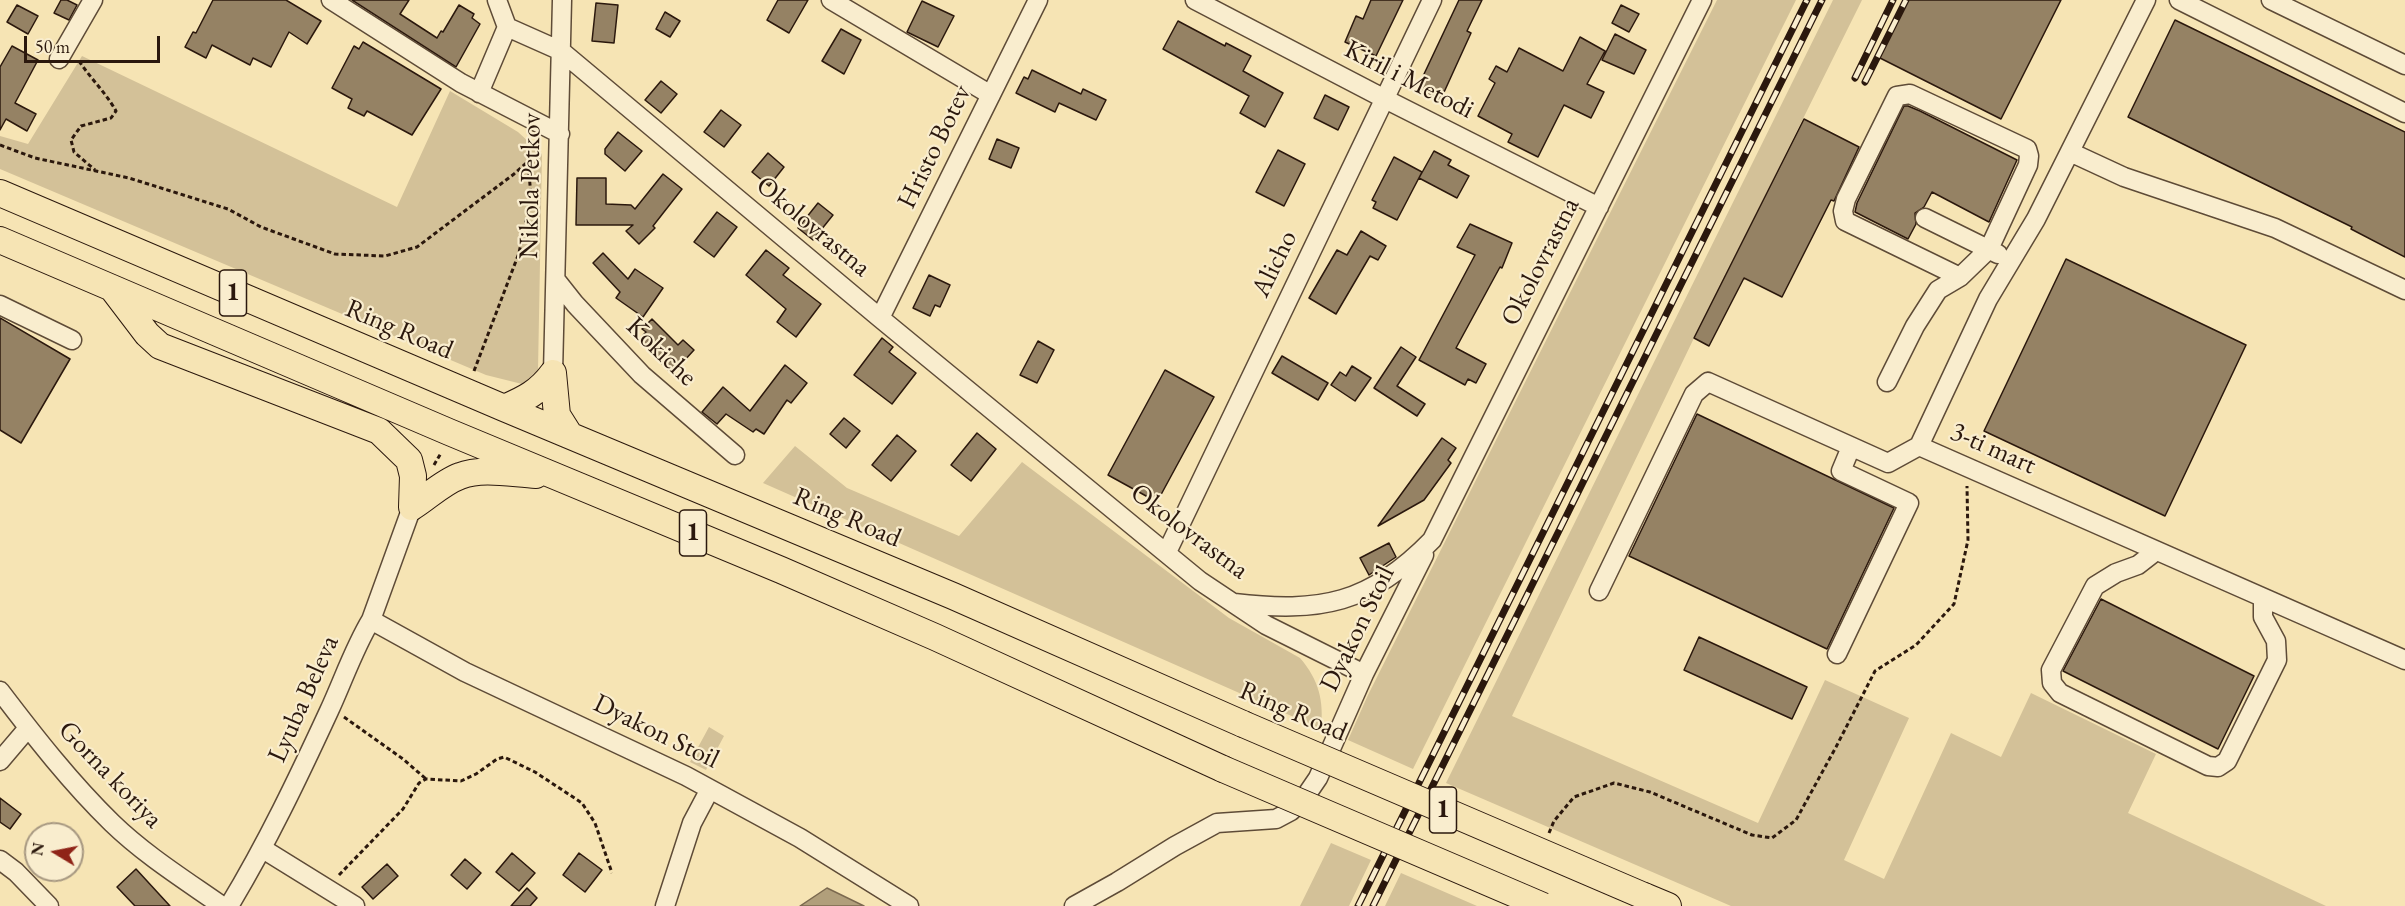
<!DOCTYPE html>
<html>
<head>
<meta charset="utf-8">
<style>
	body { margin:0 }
	#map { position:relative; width:2405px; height:906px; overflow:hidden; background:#f6e4b4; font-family:"EB Garamond",serif }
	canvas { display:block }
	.north { position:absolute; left:24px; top:822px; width:60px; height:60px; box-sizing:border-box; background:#f9edce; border:2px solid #a79881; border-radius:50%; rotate:280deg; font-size:16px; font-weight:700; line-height:24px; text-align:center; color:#2b180d }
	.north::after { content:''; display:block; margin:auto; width:21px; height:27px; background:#8f2418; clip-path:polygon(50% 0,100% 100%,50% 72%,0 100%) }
	.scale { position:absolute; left:24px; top:36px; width:136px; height:27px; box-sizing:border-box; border:3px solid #2b180d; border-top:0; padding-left:8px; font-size:18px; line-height:21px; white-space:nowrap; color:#2b180d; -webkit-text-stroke:4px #f9edce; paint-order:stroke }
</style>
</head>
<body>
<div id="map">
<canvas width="2405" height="906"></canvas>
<div class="north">N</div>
<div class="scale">50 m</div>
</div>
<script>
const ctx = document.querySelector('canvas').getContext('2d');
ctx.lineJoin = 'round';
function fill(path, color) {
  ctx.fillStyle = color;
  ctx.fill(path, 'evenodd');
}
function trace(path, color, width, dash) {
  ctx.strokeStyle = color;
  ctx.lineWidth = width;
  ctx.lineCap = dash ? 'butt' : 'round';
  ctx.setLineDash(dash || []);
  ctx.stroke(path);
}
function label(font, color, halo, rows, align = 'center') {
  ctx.font = font + ' "EB Garamond",serif';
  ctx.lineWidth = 4.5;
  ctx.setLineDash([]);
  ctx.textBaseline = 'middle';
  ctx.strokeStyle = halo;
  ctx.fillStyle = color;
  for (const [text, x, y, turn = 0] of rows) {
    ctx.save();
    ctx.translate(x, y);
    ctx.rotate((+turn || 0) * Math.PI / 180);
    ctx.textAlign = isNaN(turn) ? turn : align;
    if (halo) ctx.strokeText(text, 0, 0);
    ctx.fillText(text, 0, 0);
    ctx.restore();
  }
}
fill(new Path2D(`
	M1717,0H1796L1413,769L1348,740L1368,695Z
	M1833,0H1862L1694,338L1512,716L1758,823L1825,680L1909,718L1844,860L1884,879L1951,733L2001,757L2031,693L2156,754L2128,813L2326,906H1731L1446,783Z
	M82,56L397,207L450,91L518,132L542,154L538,370L526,385L486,375L0,169V136L28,144Z
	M795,446L847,488L959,536L1022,462L1229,618L1300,658C1319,680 1324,701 1321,729L763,483Z
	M709,727L724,736L706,770L690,762Z
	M1331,843L1371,860L1349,906H1300Z
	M1401,873L1477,906H1385Z`), '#d3c198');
const water = new Path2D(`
	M827,888L864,906H800Z`);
fill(water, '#b19f7b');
trace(water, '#7b694f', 1.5);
const building = new Path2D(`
	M61,0H67L77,5L69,20L54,13Z
	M213,0H286L321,21L307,44L289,32L271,67L253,58L250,65L212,45L206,58L185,47L193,32L196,33Z
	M352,0H409L400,14L437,38L441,31L443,32L459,5L474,14L472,18L480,24L456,67Z
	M778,0H808L789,33L767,20Z
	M1371,0H1403L1376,56L1345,42L1356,16L1363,19Z
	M1459,0H1482L1467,31L1471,33L1440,101L1416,91Z
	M1907,0H2061L2001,119L1878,57Z
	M922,1L954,16L938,47L907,32Z
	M596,3L618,5L614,43L592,41Z
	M17,5L38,16L28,34L7,22Z
	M1621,5L1639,14L1629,32L1612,23Z
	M665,12L680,21L670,37L656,29Z
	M2175,20L2405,132V257L2351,229L2352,227L2128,117Z
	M1178,21L1225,46L1226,43L1251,56L1243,71L1283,93L1265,127L1240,113L1249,96L1163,49Z
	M841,29L861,40L844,74L822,61Z
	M1615,34L1646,50L1634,74L1602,60Z
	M1580,37L1605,51L1587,84L1604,92L1591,118L1564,105L1538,157L1508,142L1512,134L1478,116L1495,83L1489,79L1496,66L1507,72L1519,48L1563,71Z
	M363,42L441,89L412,135L367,111L364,116L348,108L352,99L332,88L354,46L359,49Z
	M12,46L38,60L15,103L36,114L27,131L6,119L0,130V67Z
	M1032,70L1081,94L1083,89L1106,100L1096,120L1059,103L1055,112L1016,93L1024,77L1028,79Z
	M661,81L677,94L661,113L645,100Z
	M1325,95L1349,107L1338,130L1314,118Z
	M1904,106H1908L1920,111L2017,160L1989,222L1932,192L1924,207L1915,213L1916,224L1908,239L1855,212L1857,203Z
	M721,110L741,125L724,147L704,132Z
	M1804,119L1859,147L1834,201L1831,200L1782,297L1744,278L1709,346L1694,338Z
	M618,132L642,151L625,171L605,154V149Z
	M997,139L1019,148L1011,168L989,159Z
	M1278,150L1305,164L1284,206L1256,192Z
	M1434,151L1451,160L1448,165L1469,176L1457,198L1419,178Z
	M768,153L784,167L769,186L752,172Z
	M1394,157L1422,172L1397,220L1373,208L1376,202L1372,200Z
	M663,174L682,189L653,226L655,228L639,244L626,231L633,225H576L577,178H606V204L631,205L635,209Z
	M818,203L833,215L813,240L798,228Z
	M717,212L737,227L714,257L694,242Z
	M1470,224L1512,243L1502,268L1500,267L1456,348L1486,364L1476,383L1468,379L1465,385L1419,360L1475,255L1457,247Z
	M1361,231L1386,246L1378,260L1370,256L1336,314L1309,298L1337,250L1347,255Z
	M766,250L789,268L783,275L821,304L796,337L777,322L786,309L746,275Z
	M603,253L628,279L635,269L663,288L643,317L616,298L620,292L593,263Z
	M2066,259L2246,345L2165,516L1984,431Z
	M929,275L950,285L940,307L935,305L930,316L913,308Z
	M0,318L70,359L21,443L0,430Z
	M652,319L678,345L683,340L694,350L672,374L639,340L646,332L642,329Z
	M882,338L893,347L889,352L916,373L892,404L854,375Z
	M1038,341L1054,350L1037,383L1020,375Z
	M1401,347L1416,357L1397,386L1425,404L1417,416L1374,388Z
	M1282,356L1328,383L1318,400L1272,373Z
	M785,365L807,383L791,403L787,400L764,434L756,429L753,432L726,414L717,424L702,412L723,387L750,411Z
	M1352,366L1371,378L1355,401L1331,385L1340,372L1346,376Z
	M1165,370L1214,397L1157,502L1108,475Z
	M1697,414L1894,508L1827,649L1629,556Z
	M844,418L860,431L846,448L830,434Z
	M977,433L996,449L971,481L951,465Z
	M897,435L916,451L891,481L872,465Z
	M1442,438L1456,448L1448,460L1451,463L1424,500L1378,526Z
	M1389,543L1396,557L1369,575L1360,558Z
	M2101,599L2254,676L2218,749L2063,671Z
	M1699,637L1807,687L1792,719L1684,670Z
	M0,798L21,814L10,829L0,822Z
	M512,853L535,873L519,891L496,872Z
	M579,853L602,870L585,892L563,875Z
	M465,859L481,873L467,889L451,875Z
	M387,864L398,876L373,899L362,887Z
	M136,869L170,906H135L117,887Z
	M527,888L537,898L530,906H511Z`);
fill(building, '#958264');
trace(building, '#2b180d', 1.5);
const minor = new Path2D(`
	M331,0L461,83L560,134
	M497,0L507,27L561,51L880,318L1200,581L1266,625L1364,674
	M831,0L991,95
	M1195,0L1385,99L1599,207
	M2146,0L2036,219L1988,299L1919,446L2405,660
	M2179,0L2405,113
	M2271,0L2405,65
	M59,59L93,0
	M479,93L507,27
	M2070,152L2124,177L2275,228L2405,290
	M1925,218L1998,254
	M556,280L575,304L642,375L735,455
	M0,305L72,340
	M880,318L1038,0
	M553,373L562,0
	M1887,382L1915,326L1938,290L1960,277L1989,249L2028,165L2029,156L2027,149L1910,94L1897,96L1846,199L1843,211L1845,221L1960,277
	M2156,551L2138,565L2116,573L2095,586L2051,670L2052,683L2060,693L2208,766L2218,767L2227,761L2277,660L2276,641L2263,617V598
	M1167,552L1432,0
	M1599,591L1694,394L1708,382L1888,463L1919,446
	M1234,603C1320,613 1370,604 1432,540L1702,0
	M371,620L465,672L686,776L800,838L909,906
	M1837,654L1909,503L1841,471L1851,447
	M0,691C35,737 71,783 112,823C145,855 185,880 222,906
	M0,761L28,728
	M263,849L355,906
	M0,860L16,872L49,906
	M229,906C267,843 298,778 329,711C343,681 354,648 371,620L412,507
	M665,906L692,823L710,789
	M1074,906L1117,882L1175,846L1217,823L1276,819L1291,811L1305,797L1318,778L1364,674L1424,555`);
const highway = new Path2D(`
	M0,193L504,408L953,596L1243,724
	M0,240L449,432L781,570L935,637L1223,769
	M112,288L147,334L160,346L379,431L409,460L413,476L412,507
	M553,373L557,415L569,434
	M504,408C525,399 539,392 553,373
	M412,507C428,497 443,482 460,476C482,467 513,474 536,475
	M1644,896L1668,906`);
trace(minor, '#5e4b37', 21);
trace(highway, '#2b180d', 28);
trace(new Path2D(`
	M79,61C91,79 106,93 116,111L111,118L81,126L71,140L74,152L95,170
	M0,145L35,158L129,178L228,209L261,227L335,254L385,256L417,247L514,174L540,151
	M474,371L519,253L531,196L528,162
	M434,465L441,453
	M344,717L403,759L426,779
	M1549,833L1554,821L1574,797L1614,783L1650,792L1752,835L1772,838L1796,820L1836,747L1875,671L1916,645L1954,604L1968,540L1967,486
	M339,875L403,809L419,783L426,779L461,781L476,774L497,759L504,757L535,772L582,803L595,823L612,873`), '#2b180d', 3, [4.5, 3]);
trace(minor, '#f9edce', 18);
trace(highway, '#f6e4b4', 26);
const rail = new Path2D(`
	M1855,78L1893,0
	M1865,82L1906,0
	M1358,906L1807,0
	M1373,906L1822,0`);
trace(rail, '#2b180d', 7);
trace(rail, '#f9edce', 4.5, [14]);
const highwayBridge = new Path2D(`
	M1243,724L1644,896
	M1223,769L1543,906`);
trace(highwayBridge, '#2b180d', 28, []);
trace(highwayBridge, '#f6e4b4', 26);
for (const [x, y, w] of [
	[233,293,27],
	[693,533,27],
	[1443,810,27]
]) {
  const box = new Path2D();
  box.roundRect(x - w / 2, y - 23, w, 46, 4.5);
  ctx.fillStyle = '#f9edce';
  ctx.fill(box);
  trace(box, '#2b180d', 1.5);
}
label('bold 26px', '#2b180d', null, [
	["1",233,293],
	["1",693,533],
	["1",1443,810]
]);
label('27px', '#2b180d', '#f9edce', [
	["Kiril i Metodi",1409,80,27],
	["Hristo Botev",935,147,-64],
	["Nikola Petkov",531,186,-89],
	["Okolovrastna",813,227,40],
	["Okolovrastna",1541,262,-63],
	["Alicho",1275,264,-64],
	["Ring Road",399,330,23],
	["Kokiche",661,352,44],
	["3-ti mart",1993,449,24],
	["Ring Road",847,518,23],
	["Okolovrastna",1189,532,37],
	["Dyakon Stoil",1358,629,-64],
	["Lyuba Beleva",304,699,-66],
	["Ring Road",1293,712,23],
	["Dyakon Stoil",656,732,26],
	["Gorna koriya",110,775,46]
]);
</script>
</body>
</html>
